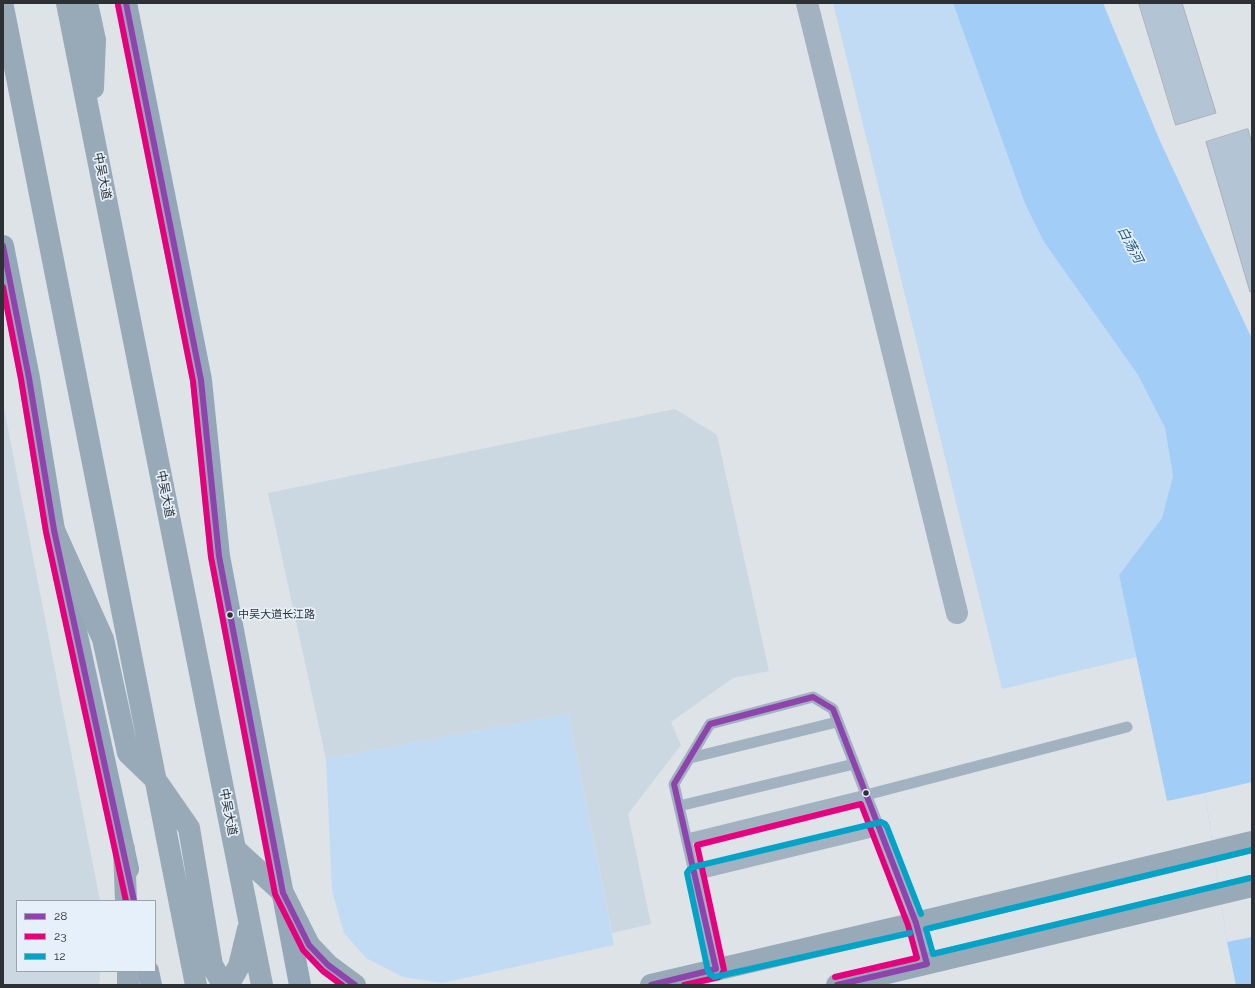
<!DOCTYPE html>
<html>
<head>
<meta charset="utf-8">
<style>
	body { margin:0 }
	#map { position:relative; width:1255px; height:988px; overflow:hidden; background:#dee3e8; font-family:Raleway,sans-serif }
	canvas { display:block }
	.frame { position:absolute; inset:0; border:4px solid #2d3135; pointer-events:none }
	.legend { position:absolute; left:16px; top:900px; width:140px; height:72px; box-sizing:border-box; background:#e6f0fa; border:1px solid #9ca4ab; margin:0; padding:5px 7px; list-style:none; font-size:12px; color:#2d3135 }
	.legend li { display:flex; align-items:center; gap:8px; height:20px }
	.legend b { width:20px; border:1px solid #9ca4ab }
</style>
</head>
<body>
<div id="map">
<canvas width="1255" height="988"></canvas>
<div class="frame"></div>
<ul class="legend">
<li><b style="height:5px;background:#8e44ad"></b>28</li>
<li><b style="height:5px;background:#e5007d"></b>23</li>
<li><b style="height:5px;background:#02a3c6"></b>12</li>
</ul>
</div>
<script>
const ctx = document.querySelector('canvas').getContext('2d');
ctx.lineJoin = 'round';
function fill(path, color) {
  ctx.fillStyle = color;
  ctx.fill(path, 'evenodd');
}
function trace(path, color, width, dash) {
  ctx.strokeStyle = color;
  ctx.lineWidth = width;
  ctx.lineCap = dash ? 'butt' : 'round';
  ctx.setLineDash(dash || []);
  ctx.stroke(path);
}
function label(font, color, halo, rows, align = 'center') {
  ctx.font = font + ' Raleway,"Noto Sans SC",sans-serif';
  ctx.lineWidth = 3.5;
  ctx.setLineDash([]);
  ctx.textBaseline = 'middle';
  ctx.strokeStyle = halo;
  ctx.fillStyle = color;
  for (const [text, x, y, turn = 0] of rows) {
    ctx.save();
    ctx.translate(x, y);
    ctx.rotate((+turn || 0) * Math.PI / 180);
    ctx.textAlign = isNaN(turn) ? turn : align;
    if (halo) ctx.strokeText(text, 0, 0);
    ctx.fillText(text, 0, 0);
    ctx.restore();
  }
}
fill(new Path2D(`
	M3,403L100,901H17V971H100V980L98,985H3Z
	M675,409L717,435L769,671L733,678L671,722L681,745L628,814L651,924L612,933L568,714L326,759L268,493Z`), '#cbd7e1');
fill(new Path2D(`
	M833,3H953L1025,204L1044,242L1138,375L1165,428L1173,476L1162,518L1119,575L1137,657L1002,689Z
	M568,714L614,945L442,983L403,977L366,958L344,933L332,891L326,759Z`), '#c1dbf5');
fill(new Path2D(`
	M953,3H1103L1160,141L1252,339V985H1236L1227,942L1205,793L1167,801L1119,575L1162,518L1173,476L1165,428L1138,375L1044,242L1025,204Z`), '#a1cdf7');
fill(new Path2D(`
	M1252,782V937L1227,942L1205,793Z`), '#dee3e8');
const building = new Path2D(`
	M1139,3H1182L1216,113L1176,125Z
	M1248,129L1252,144V291L1250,292L1206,142Z`);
fill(building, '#b3c5d5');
trace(building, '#abafb3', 1);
trace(new Path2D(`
	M690,758L837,722
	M679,806L854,764
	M687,839L866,795L1127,727
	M695,875L880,830
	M716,969L674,784L710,724L813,697L833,709L916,923L927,964`), '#a2b2c0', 11);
trace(new Path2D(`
	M807,3L957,613`), '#a2b2c0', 22);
trace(new Path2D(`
	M126,3L201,380L219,556L300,985
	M3,246L29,378L54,530L128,869
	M148,971L151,985`), '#94a7b8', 22);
trace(new Path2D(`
	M67,3L262,985
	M87,3L95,40L93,88
	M3,7L196,985
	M54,530L103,639L128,753L155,779L189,828L212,965L221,981L231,980L239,966L248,929
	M124,849L126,901
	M235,849L283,893L309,945L328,965L355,985
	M128,985V971
	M651,985L916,923L1252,842
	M837,985L1252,886`), '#98a9b8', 22);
trace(new Path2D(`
	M126,3L201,380L219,556L283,893L309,945L328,965L355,985
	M3,246L29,378L54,530L134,901
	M651,985L716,969L674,784L710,724L813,697L833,709L916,923L927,964L837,985`), '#8e44ad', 6);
trace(new Path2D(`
	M118,5L193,381L211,557L275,894L303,950L323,971L342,985
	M3,287L21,379L46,532L126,901
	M684,985L719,977L722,974L724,970L697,845L861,804L908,925L917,958L835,977`), '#e5007d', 6);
trace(new Path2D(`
	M1250,878L933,954L926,929L1252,850
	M910,933L714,977L710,974L708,971L687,873L689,870L693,867L881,822L885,824L887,827L921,914`), '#02a3c6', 6);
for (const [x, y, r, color] of [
	[230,615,3.5,"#2d3135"],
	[866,793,3.5,"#2d3135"]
]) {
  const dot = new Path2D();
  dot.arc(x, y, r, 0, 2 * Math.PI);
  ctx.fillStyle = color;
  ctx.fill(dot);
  trace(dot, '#e6f0fa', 1.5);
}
label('11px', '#2d3135', '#e6f0fa', [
	["中吴大道长江路",238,615]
], 'left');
label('12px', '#2d3135', '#e6f0fa', [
	["中吴大道",102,176,79],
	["中吴大道",165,494,79],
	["中吴大道",228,812,79]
]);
label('italic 13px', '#1f5684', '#e6f0fa', [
	["白荡河",1130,245,62]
]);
</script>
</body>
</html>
